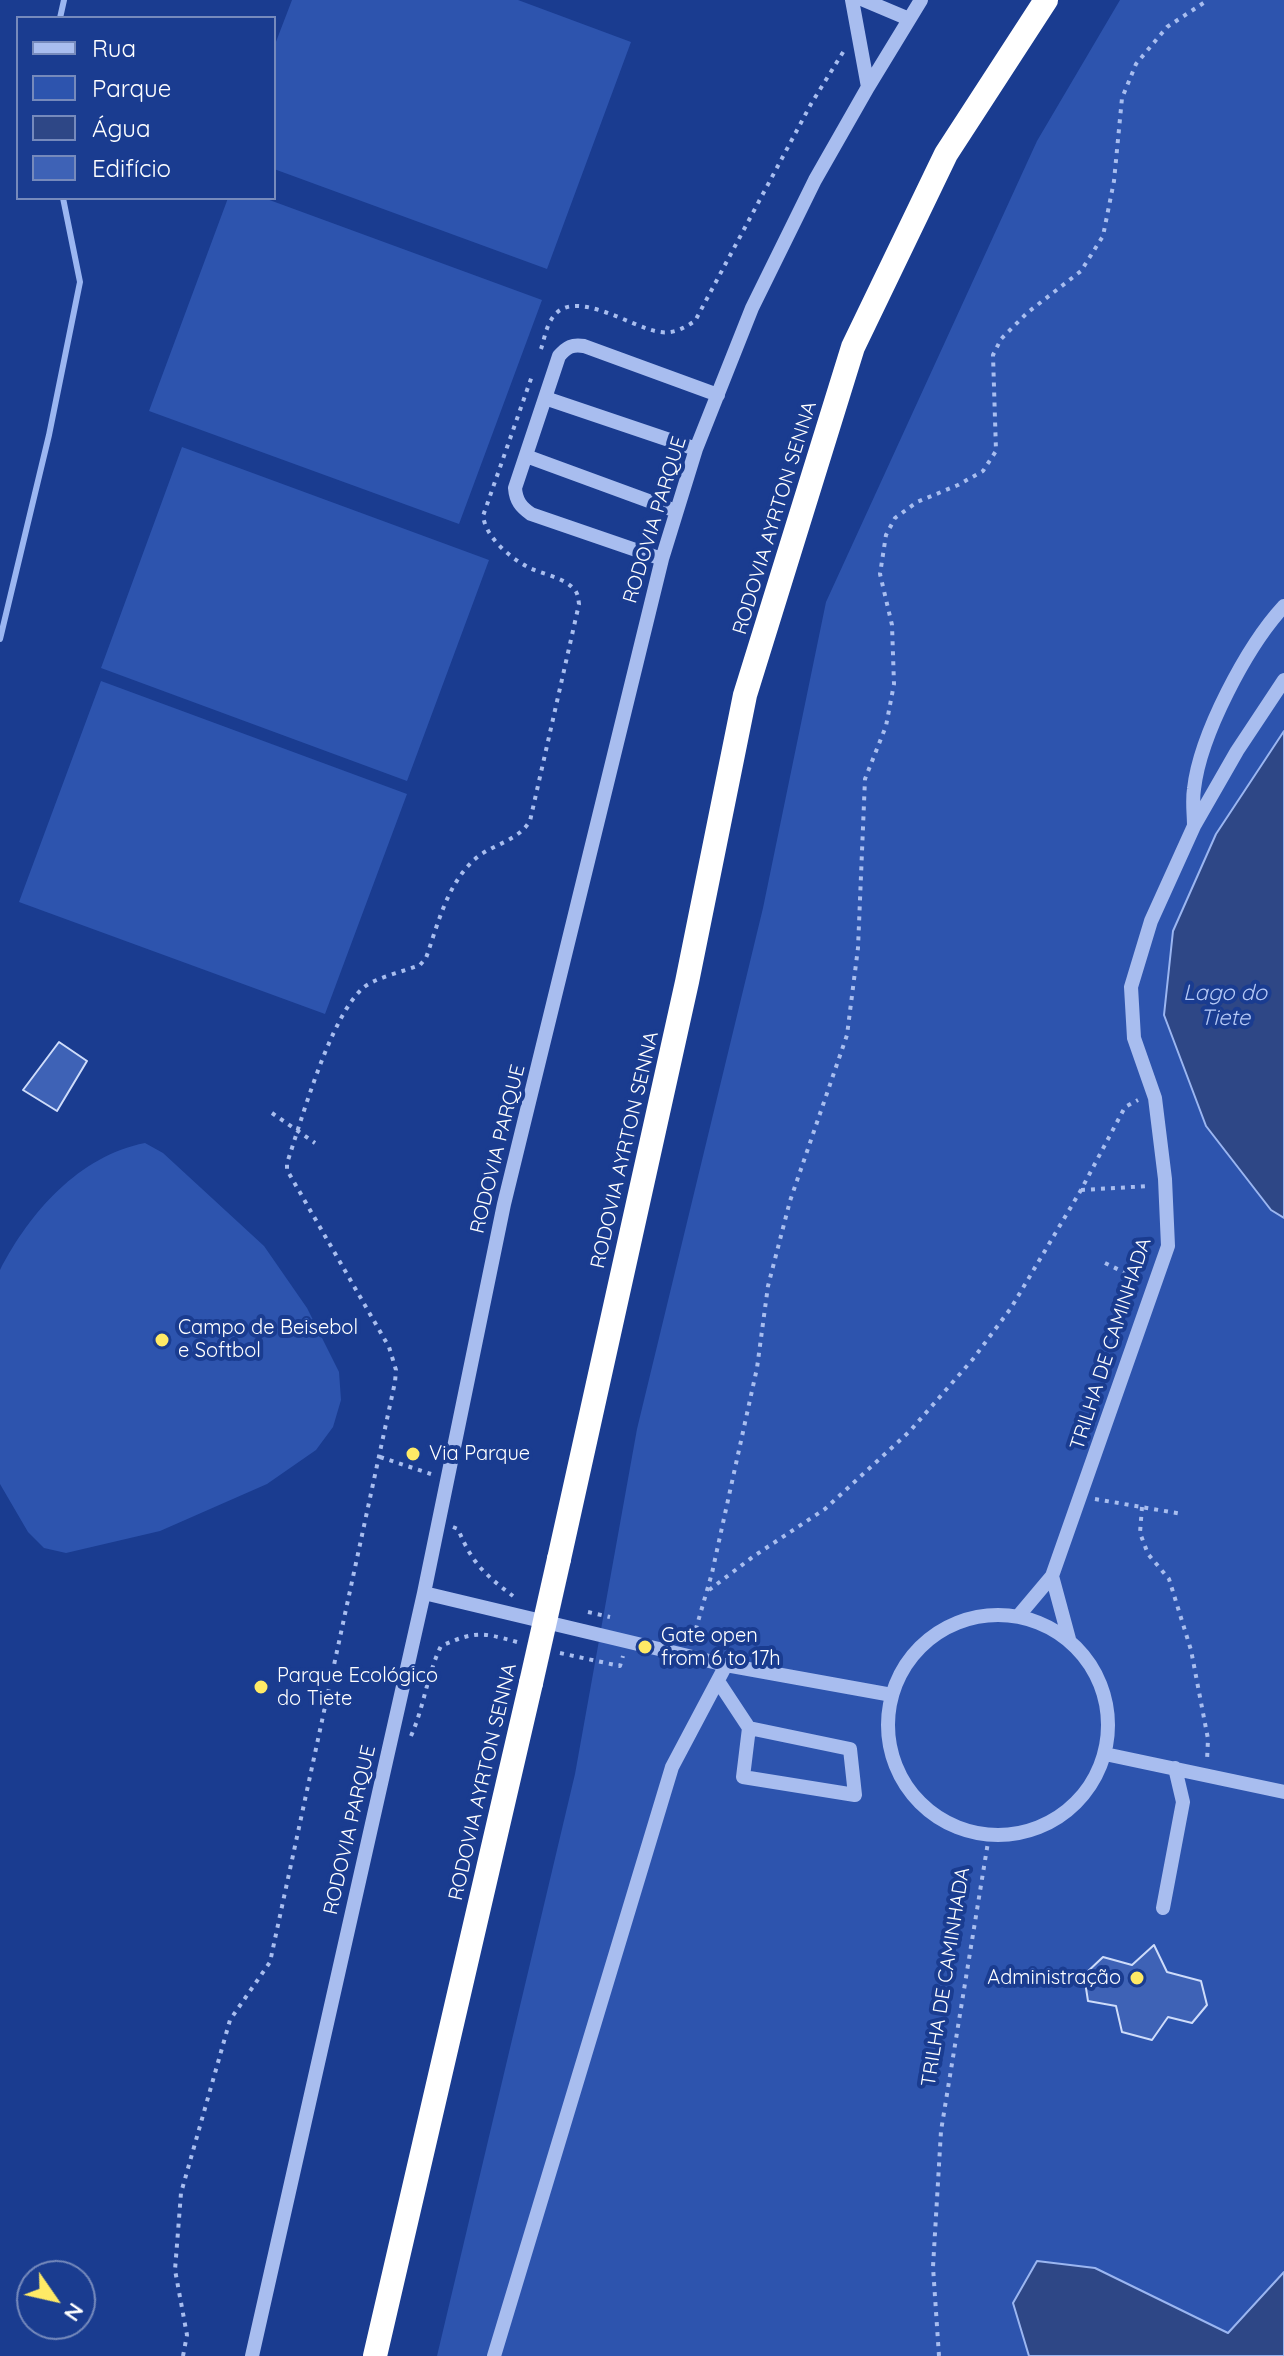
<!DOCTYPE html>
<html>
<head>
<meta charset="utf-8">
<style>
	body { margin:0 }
	#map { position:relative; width:1284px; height:2356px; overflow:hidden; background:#1a3c90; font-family:Quicksand,sans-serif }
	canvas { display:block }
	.legend { position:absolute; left:16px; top:16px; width:260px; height:184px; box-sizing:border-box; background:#1a3c90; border:2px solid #768abc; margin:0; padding:10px 14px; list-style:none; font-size:24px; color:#fff }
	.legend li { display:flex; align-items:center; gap:16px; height:40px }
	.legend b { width:40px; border:2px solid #768abc }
	.north { position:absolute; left:16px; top:2260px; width:80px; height:80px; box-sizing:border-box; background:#1a3c90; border:2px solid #768abc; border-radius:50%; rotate:124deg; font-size:22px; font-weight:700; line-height:32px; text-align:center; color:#fff }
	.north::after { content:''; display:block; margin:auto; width:28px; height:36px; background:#ffea66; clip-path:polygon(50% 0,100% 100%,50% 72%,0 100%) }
</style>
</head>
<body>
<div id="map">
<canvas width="1284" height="2356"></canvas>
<ul class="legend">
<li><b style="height:10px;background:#a8bdef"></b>Rua</li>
<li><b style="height:22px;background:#2d54ae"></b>Parque</li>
<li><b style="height:22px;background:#2e4786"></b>Água</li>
<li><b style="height:22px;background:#3e62b6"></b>Edifício</li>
</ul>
<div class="north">N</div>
</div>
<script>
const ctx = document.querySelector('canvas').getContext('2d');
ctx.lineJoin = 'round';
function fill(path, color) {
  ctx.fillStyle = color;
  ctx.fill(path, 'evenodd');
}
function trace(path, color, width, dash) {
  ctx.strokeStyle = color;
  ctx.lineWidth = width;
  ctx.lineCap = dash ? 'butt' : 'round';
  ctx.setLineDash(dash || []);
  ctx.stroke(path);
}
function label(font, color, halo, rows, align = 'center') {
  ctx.font = font + ' Quicksand,sans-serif';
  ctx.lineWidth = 8;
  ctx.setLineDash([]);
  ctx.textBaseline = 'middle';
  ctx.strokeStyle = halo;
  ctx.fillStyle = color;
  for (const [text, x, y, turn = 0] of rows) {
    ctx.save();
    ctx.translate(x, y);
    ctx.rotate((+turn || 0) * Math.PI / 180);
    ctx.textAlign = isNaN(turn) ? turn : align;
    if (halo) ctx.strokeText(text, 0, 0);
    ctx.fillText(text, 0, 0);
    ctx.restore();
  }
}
fill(new Path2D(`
	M292,0H518L631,42L547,269L274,169V47Z
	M1120,0H1284V2356H437L575,1774L637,1429L763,908L826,602L1037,141Z
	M228,198H264L542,300L459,524L149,411Z
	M182,447L489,560L407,781L101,668Z
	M101,681L407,794L325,1014L19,902Z
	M145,1143L163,1153L264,1246L307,1308L339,1372L341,1400L333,1427L316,1450L267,1484L160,1531L66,1553L44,1548L28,1532L0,1484V1270C30,1212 79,1156 145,1143Z`), '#2d54ae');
const water = new Path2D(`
	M1284,731V1218L1271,1210L1206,1126L1164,1015L1173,931L1216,834Z
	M1037,2261L1095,2268L1228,2333L1284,2272V2356H1029L1013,2303Z`);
fill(water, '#2e4786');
trace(water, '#9bb6f1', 2);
trace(new Path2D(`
	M60,18L64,0
	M0,639L49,435L80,282L63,198`), '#9bb6f1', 6);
const building = new Path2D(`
	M59,1042L87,1061L57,1111L23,1090Z
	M1154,1945L1167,1972L1201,1981L1207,2005L1192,2023L1168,2017L1152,2040L1122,2032L1116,2006L1088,2001L1084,1975L1103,1957L1132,1965Z`);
fill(building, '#3e62b6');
trace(building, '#cedcfa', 2);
trace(new Path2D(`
	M541,349C544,340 546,328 551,320C571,284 631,328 660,332C674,334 684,328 695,321L811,104L845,49
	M272,1113L315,1143
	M1081,1190L1150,1186
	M1105,1263L1138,1279
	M380,1457L431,1474
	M1095,1499L1182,1514
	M1142,1507L1140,1533L1148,1554L1169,1579L1191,1650L1208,1739L1207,1761
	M453,1527L458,1529C472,1563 484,1574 513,1596
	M709,1590L754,1556L825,1509L910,1431L973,1359L1011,1308L1081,1190L1125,1107L1138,1100
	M588,1612L610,1617
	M693,1639L712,1573L757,1368L768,1286L790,1201L847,1035L858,948L865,779L886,726L894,684L892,625L880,574L886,535L895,518L917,502L958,485L983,471L996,451L993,355L1001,339L1027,313L1081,271L1103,236L1114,181L1122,98L1136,64L1167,27L1208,0
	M560,1653L620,1666L623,1656
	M411,1736C424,1707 427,1675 441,1646C475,1631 481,1632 517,1642
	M183,2356L187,2335L175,2270L181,2193L230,2020L270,1962L395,1382L396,1370L389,1347L287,1170V1163C302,1119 330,1017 363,988C374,978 405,971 420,965L426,958C438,924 447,884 475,859C492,844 517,842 530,821L579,604C578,597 578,592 572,587C560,576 540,574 526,566C508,556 486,537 483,516L533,373
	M939,2356L933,2267L941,2131L989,1836`), '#a8bdef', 4, [4, 6]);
trace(new Path2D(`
	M852,0L868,87
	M864,0L909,19
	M545,398L696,449
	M526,456L676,511
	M662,559L531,514C521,507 516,501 515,488L559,356C567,347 572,344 584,346L718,395
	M1194,826C1194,814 1192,801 1194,789C1200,735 1247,646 1284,606
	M1052,1576L1069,1639
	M424,1593L726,1665L892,1695
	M1020,1614L1052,1576L1168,1246L1165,1179L1155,1098L1134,1038L1131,987L1151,921L1194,826L1237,751L1284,680
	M888 1725a110 110 0 1 1 220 0a110 110 0 1 1-220 0Z
	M718,1681L749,1728L743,1777L855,1795L850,1749L749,1728
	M1105,1754L1284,1792
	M1163,1908L1183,1802L1175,1768
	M252,2356L424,1593L504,1204L662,559L696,449L752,308L815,180L868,87L921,0
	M494,2356L672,1767L726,1665`), '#a8bdef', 14);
trace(new Path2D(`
	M559,1559L687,982L745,695L853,347L946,154L1046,0
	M375,2356L531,1683`), '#fff', 24);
trace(new Path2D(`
	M531,1683L559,1559`), '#fff', 24);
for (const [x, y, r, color] of [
	[162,1340,8,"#ffea66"],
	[413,1454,8,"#ffea66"],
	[645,1647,8,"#ffea66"],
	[261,1687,8,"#ffea66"],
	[1137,1978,8,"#ffea66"]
]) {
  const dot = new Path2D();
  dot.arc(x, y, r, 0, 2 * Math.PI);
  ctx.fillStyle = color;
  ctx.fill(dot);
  trace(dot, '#1a3c90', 3);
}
label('20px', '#fff', '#1a3c90', [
	["RODOVIA AYRTON SENNA",775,518,-73],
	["RODOVIA PARQUE",655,520,-73],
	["RODOVIA PARQUE",498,1149,-76],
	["RODOVIA AYRTON SENNA",625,1150,-77],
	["TRILHA DE CAMINHADA",1111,1344,-72],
	["RODOVIA AYRTON SENNA",483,1782,-77],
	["RODOVIA PARQUE",350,1830,-77],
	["TRILHA DE CAMINHADA",946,1977,-81]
]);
label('20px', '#fff', '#1a3c90', [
	["Campo de Beisebol",178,1328],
	["e Softbol",178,1351],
	["Via Parque",429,1454],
	["Gate open",661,1636],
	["from 6 to 17h",661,1659],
	["Parque Ecológico",277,1676],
	["do Tiete",277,1699],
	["Administração",1121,1978,"right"]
], 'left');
label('italic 22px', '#b4c8f6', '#1a3c90', [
	["Lago do",1225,993],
	["Tiete",1225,1018]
]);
</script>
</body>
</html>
